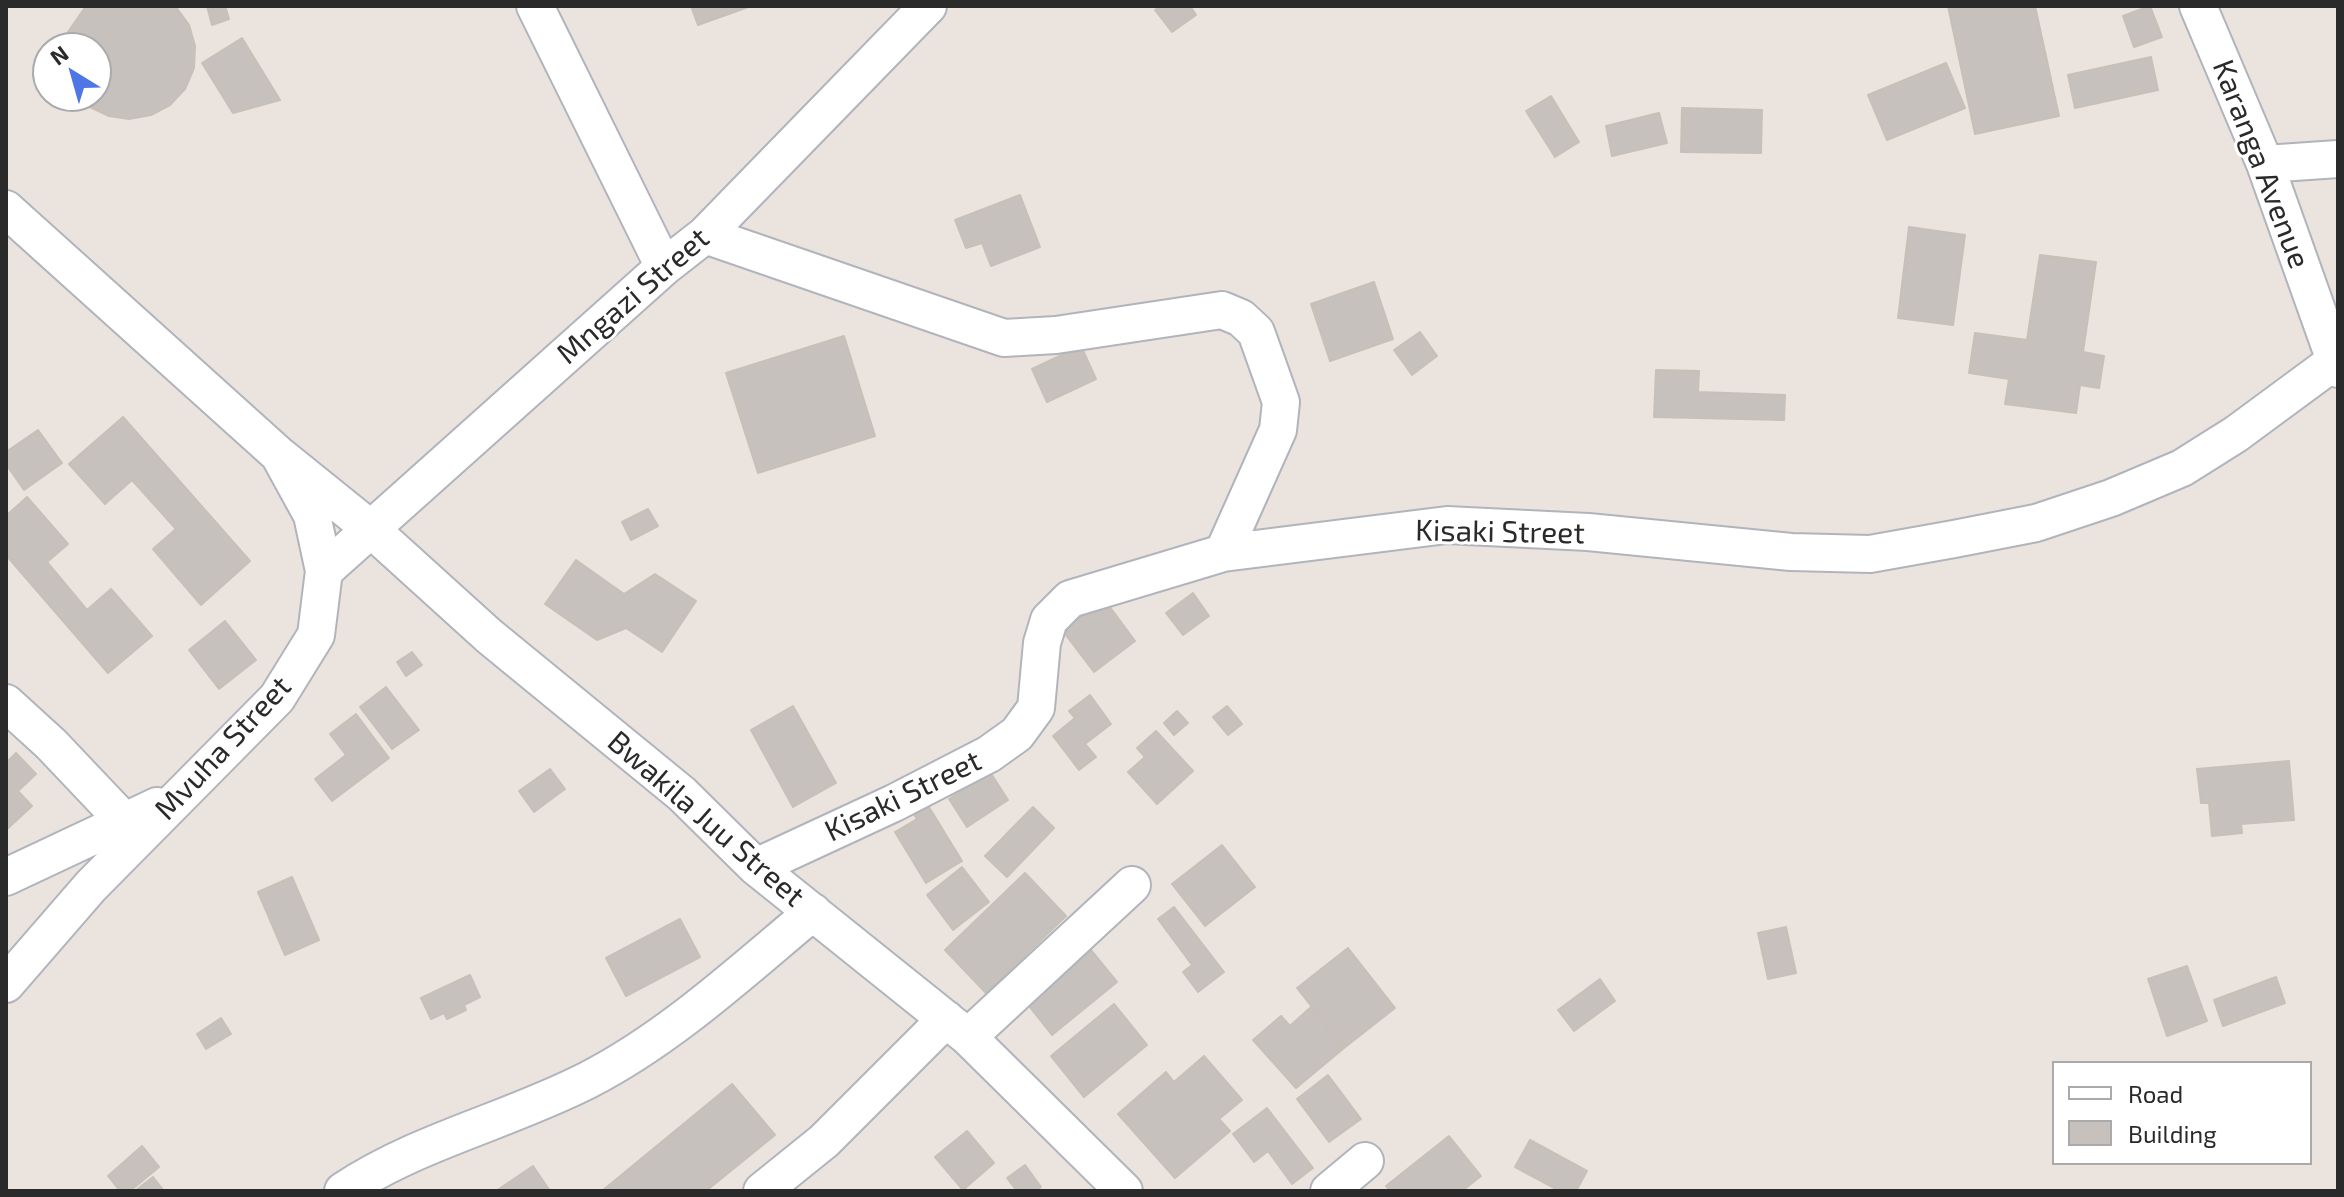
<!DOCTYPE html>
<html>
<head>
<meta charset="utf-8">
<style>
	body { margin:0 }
	#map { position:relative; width:2344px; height:1197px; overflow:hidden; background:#ebe4de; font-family:"Exo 2",sans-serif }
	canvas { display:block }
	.frame { position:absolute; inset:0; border:8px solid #2a2a2a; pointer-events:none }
	.legend { position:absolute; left:2052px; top:1061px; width:260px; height:104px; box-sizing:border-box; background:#fff; border:2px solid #aaa; margin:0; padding:10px 14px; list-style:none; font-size:24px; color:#2a2a2a }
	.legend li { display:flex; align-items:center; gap:16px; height:40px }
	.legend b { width:40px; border:2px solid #aaa }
	.north { position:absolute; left:32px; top:32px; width:80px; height:80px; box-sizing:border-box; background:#fff; border:2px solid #aaa; border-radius:50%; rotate:323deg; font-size:22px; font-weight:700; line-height:32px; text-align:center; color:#2a2a2a }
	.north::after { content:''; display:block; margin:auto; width:28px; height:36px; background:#4e76e7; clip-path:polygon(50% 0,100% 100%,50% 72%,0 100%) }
</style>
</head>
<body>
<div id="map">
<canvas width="2344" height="1197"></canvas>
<div class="frame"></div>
<ul class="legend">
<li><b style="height:10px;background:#fff"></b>Road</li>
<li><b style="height:22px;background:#c6c1bd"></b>Building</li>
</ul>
<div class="north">N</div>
</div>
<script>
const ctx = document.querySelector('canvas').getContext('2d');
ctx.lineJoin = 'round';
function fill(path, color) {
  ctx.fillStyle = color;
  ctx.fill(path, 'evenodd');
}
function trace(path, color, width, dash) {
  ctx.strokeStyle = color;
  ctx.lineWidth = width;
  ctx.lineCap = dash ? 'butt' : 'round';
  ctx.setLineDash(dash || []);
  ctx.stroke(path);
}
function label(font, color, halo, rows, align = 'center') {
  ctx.font = font + ' "Exo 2",sans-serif';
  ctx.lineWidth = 6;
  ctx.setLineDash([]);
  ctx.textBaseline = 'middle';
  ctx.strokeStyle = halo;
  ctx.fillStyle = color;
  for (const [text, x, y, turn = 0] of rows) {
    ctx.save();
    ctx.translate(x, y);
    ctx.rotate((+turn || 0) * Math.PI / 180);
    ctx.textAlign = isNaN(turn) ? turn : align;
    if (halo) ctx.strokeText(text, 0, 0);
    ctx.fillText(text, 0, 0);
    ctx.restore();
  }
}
const building = new Path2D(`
	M86,6L176,7L189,25L195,46L194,68L185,89L170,105L151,115L129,119L109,116L90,107L80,96H96V48H65L68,32Z
	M207,6H225L229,19L212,25Z
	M691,6H751L698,25Z
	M1161,6H1190L1196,15L1172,32L1155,10Z
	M1948,6H2035L2059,116L1975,134Z
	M2150,6L2162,37L2134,47L2123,16Z
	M242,38L280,100L233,113L202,63Z
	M2151,57L2158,90L2075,108L2068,75Z
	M1946,63L1965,108L1887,140L1868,95Z
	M1551,96L1579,142L1555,157L1526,111Z
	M1682,108L1762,110L1761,153L1681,152Z
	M1659,113L1667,143L1612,156L1606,126Z
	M1020,195L1040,247L991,266L982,243L966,248L955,220Z
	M1909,227L1965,235L1953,325L1898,318Z
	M2040,255L2096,262L2083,352L2104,356L2099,388L2080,385L2076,413L2005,404L2009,379L1969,373L1975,333L2027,340Z
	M1374,282L1393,339L1330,361L1311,304Z
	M1420,332L1437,356L1412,375L1394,350Z
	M844,336L875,436L758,473L726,373Z
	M1081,346L1096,379L1047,402L1032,369Z
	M1656,370L1699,371L1698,392L1785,395L1784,420L1654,417Z
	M123,417L250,561L201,605L153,549L176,529L132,480L105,504L69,464Z
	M38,430L62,463L24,490L6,464V452Z
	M27,497L68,544L47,562L87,610L111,589L152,636L108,673L6,555V516Z
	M648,509L658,526L631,540L622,522Z
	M576,560L624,594L655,574L696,601L662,652L626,628L597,640L545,604Z
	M1193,593L1209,616L1183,635L1166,613Z
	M1104,599L1135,641L1094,672L1062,630Z
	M225,621L256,660L219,689L189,650Z
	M412,652L422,665L406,676L397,662Z
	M386,687L419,730L392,749L360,707Z
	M1090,695L1111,724L1085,744L1096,757L1079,770L1053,736L1075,718L1069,711Z
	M793,706L836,783L793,807L751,730Z
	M1227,706L1242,724L1228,735L1213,717Z
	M1177,711L1188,723L1174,735L1164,723Z
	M356,714L389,758L332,801L315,779L346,755L330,734Z
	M1156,731L1193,771L1157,804L1128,772L1145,757L1137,748Z
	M16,753L36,774L18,791L32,806L6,830V763Z
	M2289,761L2294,820L2241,824L2242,833L2212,836L2209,803H2201L2197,769Z
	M550,769L565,789L534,812L519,791Z
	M990,772L1008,800L967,827L949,799Z
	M924,799L962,861L926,883L895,832L917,819L910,808Z
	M1033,807L1054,828L1007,877L985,856Z
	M1222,845L1255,887L1205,926L1172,884Z
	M962,867L989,902L953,930L927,895Z
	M1025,873L1066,916L986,993L945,950Z
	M292,877L319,940L285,955L258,892Z
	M1174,907L1224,972L1198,992L1183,972L1192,965L1158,919Z
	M680,919L700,957L626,996L606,958Z
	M1786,927L1796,973L1768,979L1758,933Z
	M1086,944L1117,982L1052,1035L1021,996Z
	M1348,948L1395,1008L1344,1048L1297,988Z
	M2187,966L2207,1021L2167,1036L2148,979Z
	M470,975L480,997L464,1005L466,1010L447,1019L444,1013L431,1019L421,998Z
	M2276,977L2285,1003L2223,1026L2214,1000Z
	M1600,979L1615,1001L1574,1031L1558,1010Z
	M1114,1004L1147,1045L1084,1097L1051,1056Z
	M1311,1007L1344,1048L1296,1088L1253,1040L1281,1016L1290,1026Z
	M221,1018L231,1034L206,1049L197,1034Z
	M1204,1056L1242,1100L1219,1119L1230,1131L1175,1178L1118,1114L1166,1072L1174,1082Z
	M1328,1075L1361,1119L1329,1142L1297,1099Z
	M732,1084L775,1135L706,1191H602Z
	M1267,1108L1313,1168L1292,1184L1268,1151L1254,1162L1233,1134Z
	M967,1131L994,1163L963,1190L935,1157Z
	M1449,1136L1481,1176L1462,1191H1390L1386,1186Z
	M1530,1140L1587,1171L1576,1191H1560L1515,1167Z
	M142,1146L159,1167L130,1191H120L108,1176Z
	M1025,1165L1041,1187L1035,1191H1017L1007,1178Z
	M533,1166L550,1191H496Z
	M153,1177L164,1191H135Z`);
fill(building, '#c6c1bd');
trace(building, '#c6c0b7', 2);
const minor = new Path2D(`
	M535,6L664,267
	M2198,6L2265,164L2338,369
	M2265,164L2338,159
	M6,209L279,455L312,515L324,571L316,635L277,698L91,886L6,984
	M705,235L1004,338L1056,335L1222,310L1241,318L1256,332L1281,402L1278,430L1223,553
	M279,455L372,530L489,636L682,794L756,867L968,1037L1124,1191
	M324,571L664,267L705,235L928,6
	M6,703L51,744L125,822
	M756,867L894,803L989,754L1017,734L1036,708L1042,643L1049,620L1070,599L1223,553L1447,525L1588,532L1791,552L1870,554L1954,539L2036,523L2111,498L2182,468L2236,434L2335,361
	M6,877L157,806
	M968,1037L1132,885
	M343,1191C418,1141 508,1121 588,1080C670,1038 742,971 813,912
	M762,1191L824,1141L946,1019
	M1329,1191L1365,1161`);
trace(minor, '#b1b4bc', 40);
trace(minor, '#fff', 36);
label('30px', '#2a2a2a', '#fff', [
	["Karanga Avenue",2261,164,69],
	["Mngazi Street",633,296,-41],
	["Kisaki Street",1500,532,1],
	["Mvuha Street",223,748,-47],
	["Kisaki Street",903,796,-26],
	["Bwakila Juu Street",706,819,41]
]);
</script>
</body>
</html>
